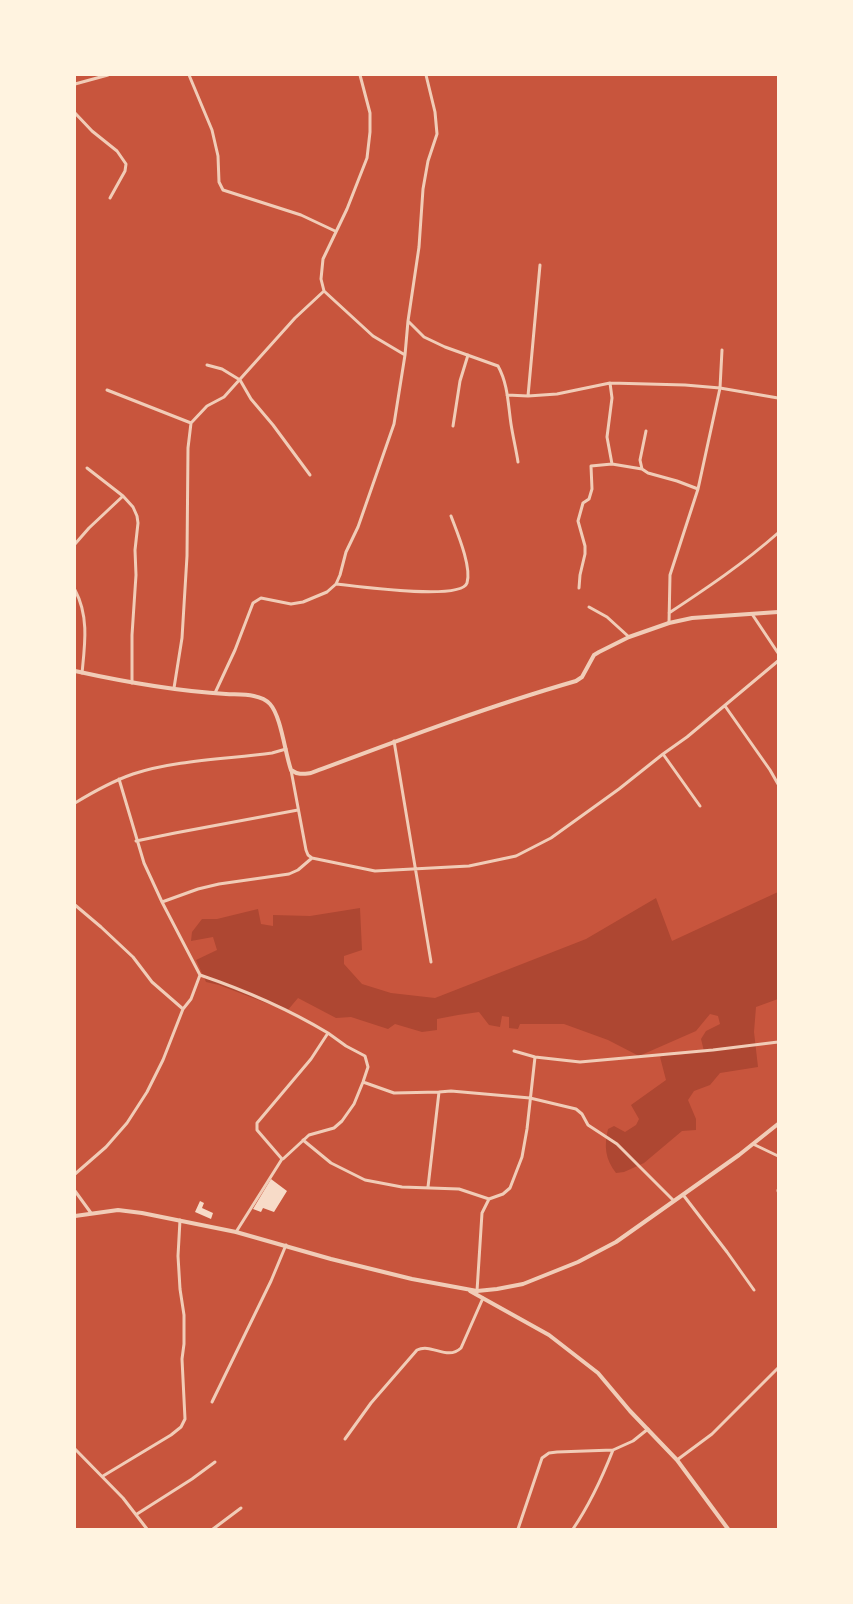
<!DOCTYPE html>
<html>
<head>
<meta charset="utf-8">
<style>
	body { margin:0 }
	#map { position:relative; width:853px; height:1604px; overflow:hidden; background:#c8553d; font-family:"Noto Sans",sans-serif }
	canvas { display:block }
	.frame { position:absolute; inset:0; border:76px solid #fff3e0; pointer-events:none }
</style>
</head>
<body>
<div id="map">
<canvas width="853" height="1604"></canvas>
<div class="frame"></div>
</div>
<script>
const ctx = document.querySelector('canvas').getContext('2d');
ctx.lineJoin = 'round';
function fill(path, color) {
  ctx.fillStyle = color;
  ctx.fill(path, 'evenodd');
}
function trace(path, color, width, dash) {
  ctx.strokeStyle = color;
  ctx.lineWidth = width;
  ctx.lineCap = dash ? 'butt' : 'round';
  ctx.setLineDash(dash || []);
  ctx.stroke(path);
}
fill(new Path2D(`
	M778,892V999L756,1007L754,1032L758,1067L720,1073L710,1085L694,1091L688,1100L696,1119V1130L682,1131L644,1163L624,1172L616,1173C605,1159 604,1146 608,1129L614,1126L625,1132L636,1125L639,1119L631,1105L666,1080L660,1057L665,1054L678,1055L704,1051L701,1039L706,1031L720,1024L718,1016L710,1014L696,1031L639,1056L608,1040L564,1024H520L518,1029L509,1028V1017L502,1016L500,1027L489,1025L479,1012L458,1015L437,1019V1030L422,1032L395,1024L388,1029L351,1017L336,1018L298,998L287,1011L219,985L206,982L196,960L217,950L213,937L191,941L192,932L202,919H217L258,909L261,924L273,926V915L310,916L360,908L362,950L344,956V964L362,984L391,993L435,998L586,939L656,898L672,941Z`), '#ae4732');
fill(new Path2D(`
	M271,1179L287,1191L274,1212L263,1208L261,1212L253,1209Z
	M200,1201L204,1203L202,1208L213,1213L211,1219L195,1212Z`), '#f7dbc8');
trace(new Path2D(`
	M189,75L212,130L218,156L219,182L223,190L301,215L335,231
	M360,75L370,113V132L367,158L347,209L323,259L321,279L324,291L373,336L405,355
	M75,84L108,75
	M75,113L92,131L117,151L126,164L125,171L110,198
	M408,321L424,337L445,347L498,366C508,384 508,404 511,424C513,437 516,449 518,462
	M722,350L720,388L778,398
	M207,365L222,369L240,380L251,399L273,425L310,475
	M610,383L612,398L607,437L612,464
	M107,390L191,423
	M507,395L528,396L557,394L610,383L685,385L720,388L698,489
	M528,396L540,265
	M453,426L460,381L468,355
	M646,431L640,460L642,469L648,473L677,481L698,489L670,575L669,623
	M87,468L123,496L133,507L137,516L138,523L135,550L136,575L132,635V683
	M75,544L89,528L123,496
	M336,584C354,586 461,601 467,583C472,567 457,532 451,516
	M579,588L580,575L585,554V546L578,521L583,503L589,499L592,489L591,466L612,464L642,469
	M75,590C89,616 85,644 82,673
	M589,607L607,617L629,637
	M669,613C707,588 744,563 778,533
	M752,614L778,653
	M174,688L182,638L187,556L188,448L191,423L207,406L224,397L295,318L324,291
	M215,693L235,650L253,603L261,598L291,604L303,602L327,592L336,584L340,575L346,552L358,527L394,424L405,355L408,321L419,247L423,189L428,161L437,134L435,112L426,75
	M725,706L770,770L778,784
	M394,741L431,962
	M663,754L700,806
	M291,770L306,850L308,855L312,858L375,871L469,866L516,856L551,838L619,789L663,754L687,737L778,661
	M75,803C93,792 113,781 133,774C175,760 228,759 272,753L286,749
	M136,841L175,833L298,810
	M162,902L198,889L219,884L289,874L298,870L312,858
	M75,905L101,927L133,957L152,982L183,1009
	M200,975C244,990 288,1009 328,1033L311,1059L257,1123V1130L282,1159L236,1232
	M514,1051L535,1057L580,1062L713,1050L778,1042
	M363,1082L394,1093L439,1092
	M303,1140L331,1163L365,1180L402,1187L459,1189L489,1199
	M753,1144L778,1156
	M283,1159L309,1135L334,1128L342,1121L354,1104L363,1082L368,1067L365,1056L346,1046L328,1033
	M75,1174L106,1147L127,1123L147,1092L163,1060L183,1009L191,999L200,975L162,902L144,863L119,779
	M428,1187L439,1092L451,1091L530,1098L576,1109L582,1114L588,1125L617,1144L674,1201
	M778,1190V1191
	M75,1191L91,1213
	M684,1196L727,1252L754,1290
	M477,1291L482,1213L489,1199L503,1194L510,1188L522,1157L527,1129L535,1057
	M212,1402L271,1281L286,1245
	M345,1439L371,1403L417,1350C432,1343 447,1361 461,1348L483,1298
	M75,1449L123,1498L147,1529
	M677,1460L712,1434L778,1368
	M103,1476L171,1435L181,1427L185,1419L182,1359L184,1344V1315L180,1289L178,1256L180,1220
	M137,1514L192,1479L215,1462
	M213,1529L241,1508
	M518,1529L542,1458L549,1453L557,1452L613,1450L633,1441L648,1429
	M573,1529C590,1504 602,1478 613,1450`), '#f1ccb7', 3);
trace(new Path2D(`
	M75,671C125,682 175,691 226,694C239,695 260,693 270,704C281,716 285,753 291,770C298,775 303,774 311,773C399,740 486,707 576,681L582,677L594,655L599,652L629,637L669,623L692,618L778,612
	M75,1216L118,1210L142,1213L236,1232L331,1259L412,1279L477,1291L497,1289L523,1284L578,1262L616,1242L739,1155L778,1124
	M470,1291L549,1335L598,1373L630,1411L677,1460L728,1529`), '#f1ccb7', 4);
</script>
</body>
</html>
